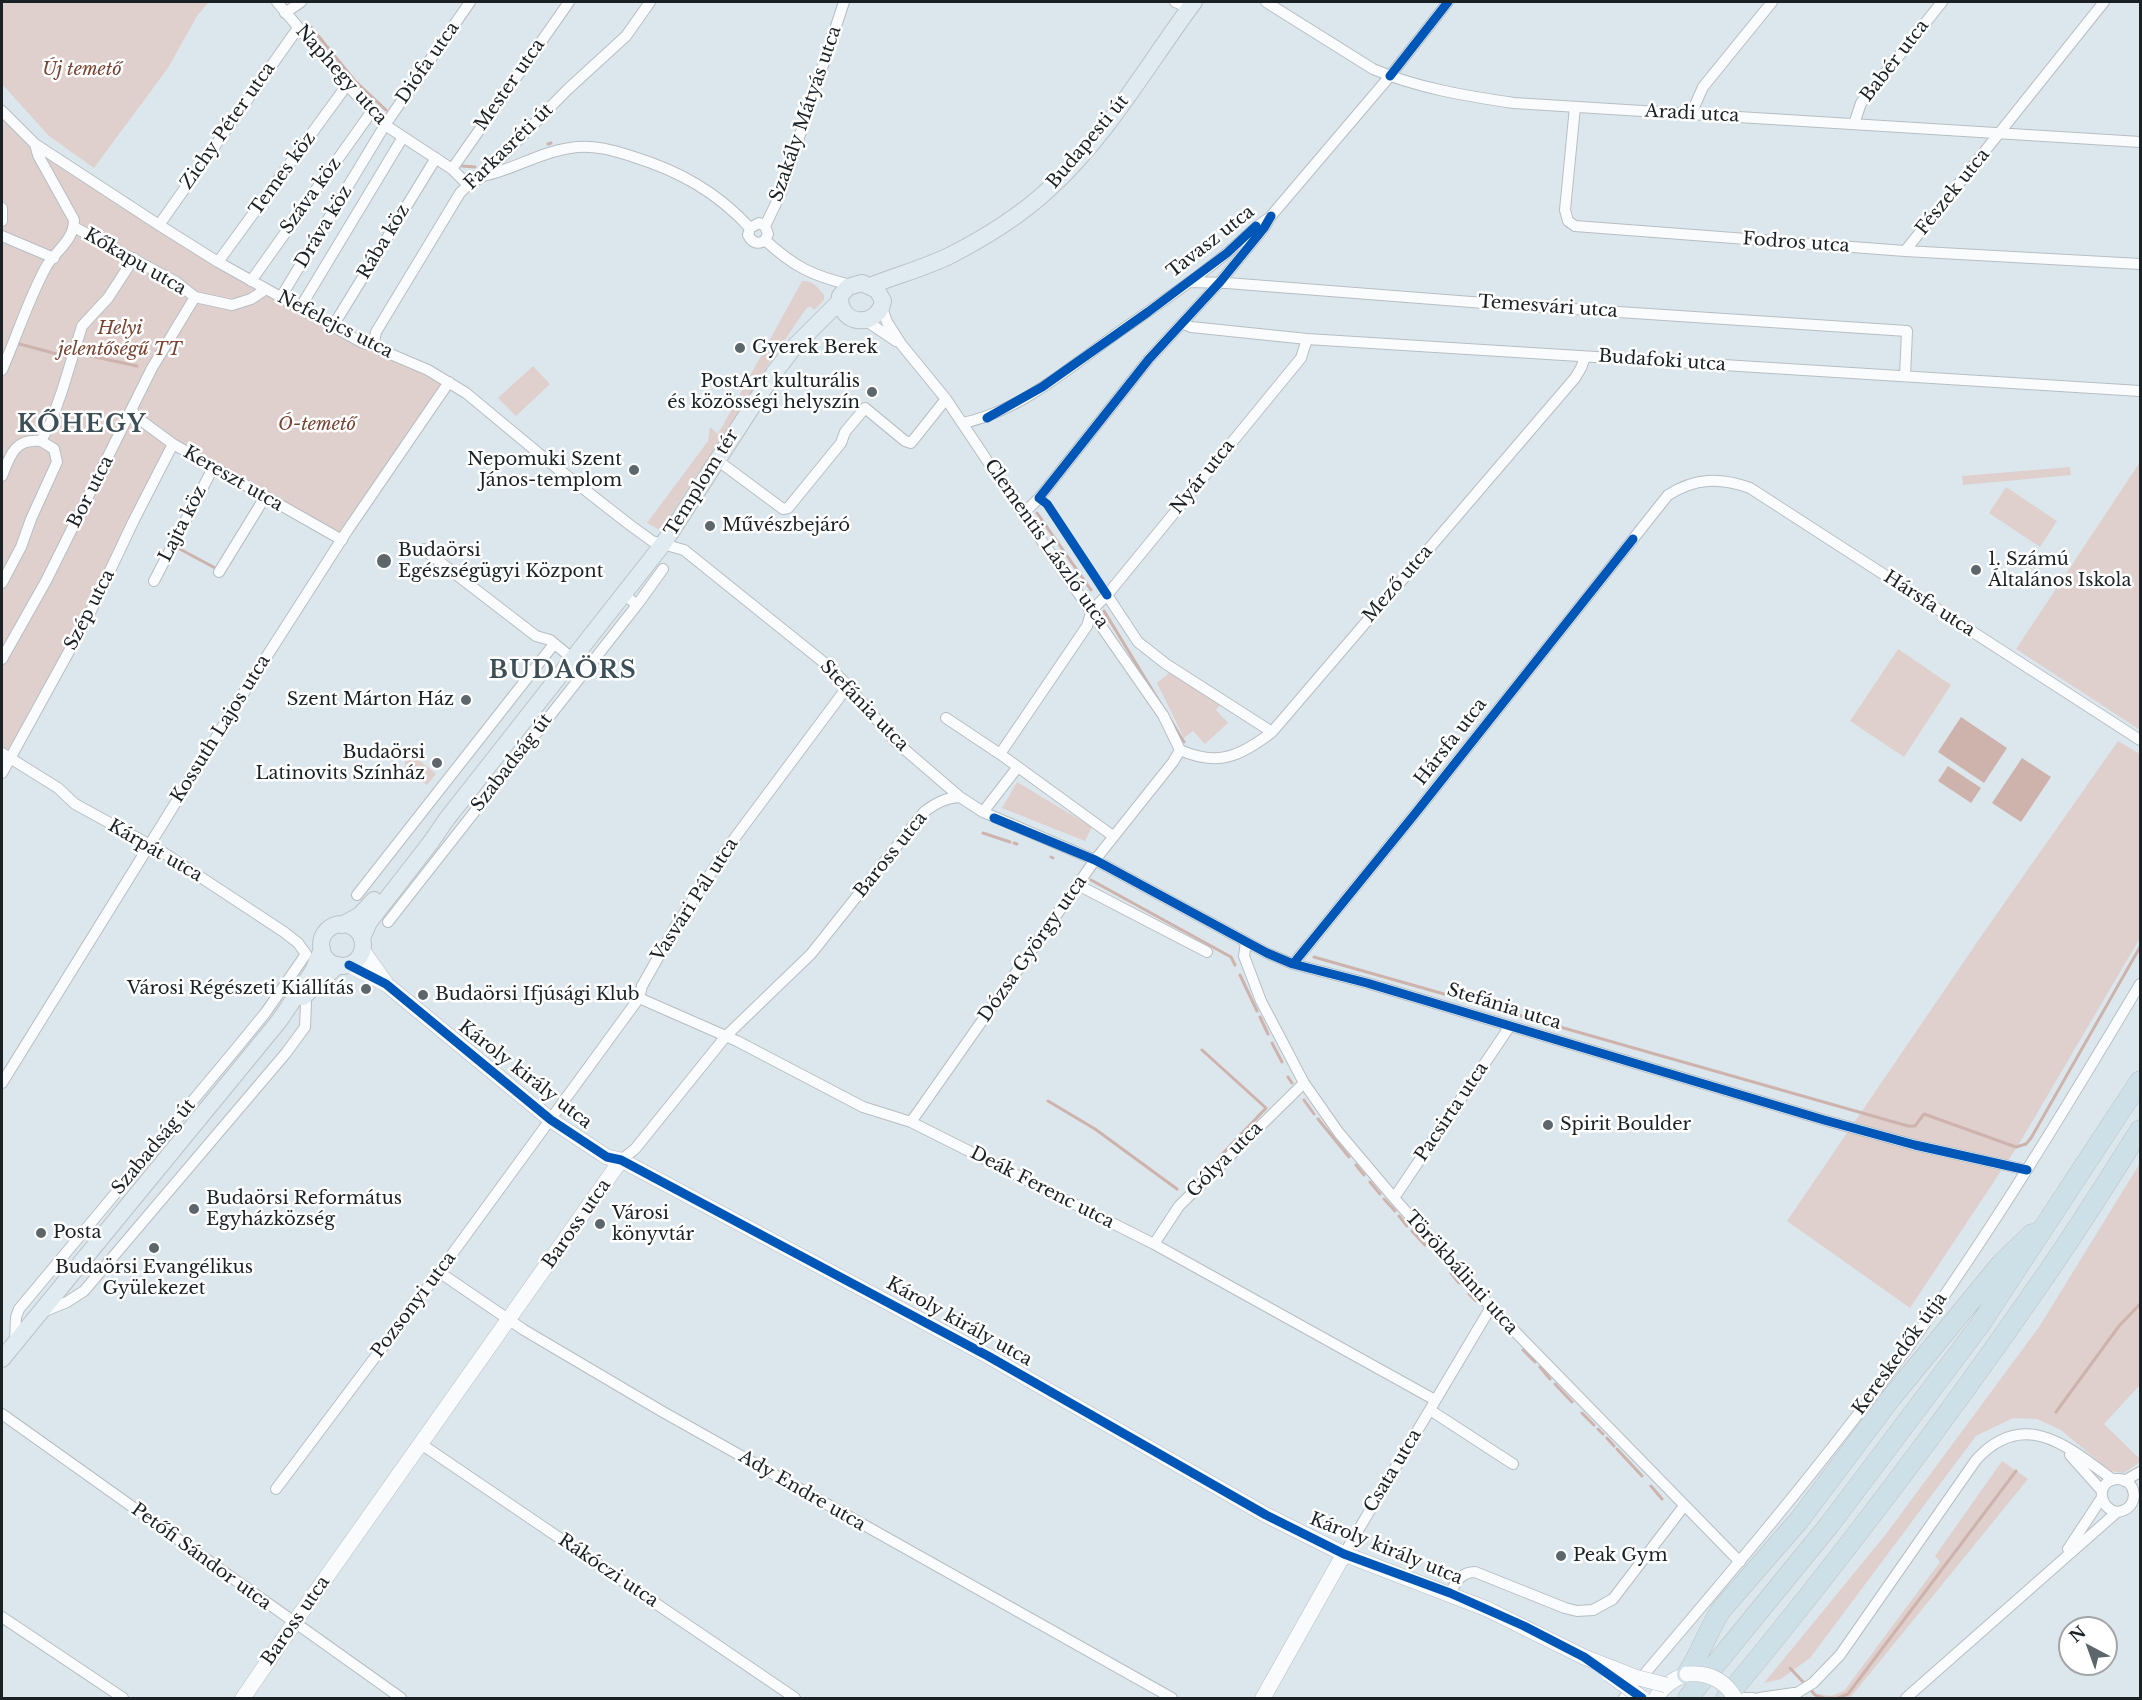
<!DOCTYPE html>
<html>
<head>
<meta charset="utf-8">
<style>
	body { margin:0 }
	#map { position:relative; width:2142px; height:1700px; overflow:hidden; background:#dce7ed; font-family:"Libre Baskerville",serif }
	canvas { display:block }
	.frame { position:absolute; inset:0; border:3px solid #192125; pointer-events:none }
	.north { position:absolute; left:2058px; top:1616px; width:60px; height:60px; box-sizing:border-box; background:#fff; border:2px solid #a3a6a8; border-radius:50%; rotate:319deg; font-size:16px; font-weight:700; line-height:24px; text-align:center; color:#192125 }
	.north::after { content:''; display:block; margin:auto; width:21px; height:27px; background:#5d666b; clip-path:polygon(50% 0,100% 100%,50% 72%,0 100%) }
</style>
</head>
<body>
<div id="map">
<canvas width="2142" height="1700"></canvas>
<div class="frame"></div>
<div class="north">N</div>
</div>
<script>
const ctx = document.querySelector('canvas').getContext('2d');
ctx.lineJoin = 'round';
function fill(path, color) {
  ctx.fillStyle = color;
  ctx.fill(path, 'evenodd');
}
function trace(path, color, width, dash) {
  ctx.strokeStyle = color;
  ctx.lineWidth = width;
  ctx.lineCap = dash ? 'butt' : 'round';
  ctx.setLineDash(dash || []);
  ctx.stroke(path);
}
function label(font, color, halo, rows, align = 'center') {
  ctx.font = font + ' "Libre Baskerville",serif';
  ctx.lineWidth = 5;
  ctx.setLineDash([]);
  ctx.textBaseline = 'middle';
  ctx.strokeStyle = halo;
  ctx.fillStyle = color;
  for (const [text, x, y, turn = 0] of rows) {
    ctx.save();
    ctx.translate(x, y);
    ctx.rotate((+turn || 0) * Math.PI / 180);
    ctx.textAlign = isNaN(turn) ? turn : align;
    if (halo) ctx.strokeText(text, 0, 0);
    ctx.fillText(text, 0, 0);
    ctx.restore();
  }
}
fill(new Path2D(`
	M2,2H209L197,16L168,68L94,168L49,136L2,84Z
	M2,111L23,134L159,225L361,342L449,382L342,540L173,445L2,773Z
	M802,281C813,280 817,287 824,295V300L814,310L810,306L805,310L762,374L716,455L700,470L663,526L658,529L647,523L708,441L710,427L718,434Z
	M533,366L550,384L516,416L498,398Z
	M2140,462V730L2016,649Z
	M2070,467L2071,475L1963,485L1962,476Z
	M2006,487L2057,521L2040,547L1989,513Z
	M1898,649L1951,685L1904,757L1850,721Z
	M1170,672L1220,705L1216,710L1228,723L1205,744L1193,731L1184,738L1157,683Z
	M2118,741L2140,754V938L2019,1144L1910,1308L1787,1221L1984,932Z
	M401,745L436,774L427,785L405,768V755Z
	M1017,782L1092,827L1085,841L1002,808Z
	M2140,1163V1385L2104,1424L2140,1459V1462L2124,1473L2110,1471L2061,1430L2037,1419L2013,1418L1976,1436L1810,1658L1781,1679L1764,1683L1886,1534L2039,1327Z
	M2002,1461L2028,1479L1850,1698H1813L1820,1694L1831,1696L1844,1691L1940,1562L1935,1556Z`), '#dfd0cd');
fill(new Path2D(`
	M1961,717L2007,748L1984,783L1938,752Z
	M2022,758L2051,777L2021,822L1992,803Z
	M1948,766L1981,788L1971,803L1938,781Z`), '#ceb3ad');
trace(new Path2D(`
	M311,27L355,81L386,110
	M548,144L551,143
	M462,166L475,167
	M16,343L68,357
	M77,353L137,366
	M1037,513L1091,590
	M176,547L217,569
	M1104,611L1184,742
	M983,833L1010,842
	M1014,843L1017,844
	M1051,857L1053,858
	M1091,880L1231,957L1235,965
	M1314,957L1908,1126H1915L1924,1114L2016,1147L2026,1144L2031,1138L2140,947
	M1240,975L1257,1011
	M1260,1017L1268,1034
	M1272,1043L1282,1062
	M1288,1077L1292,1083
	M1304,1100L1314,1114
	M1048,1101L1095,1129L1177,1189
	M1318,1119L1349,1157
	M1356,1165L1364,1175
	M1370,1182L1380,1194
	M1192,1186L1266,1108L1202,1050
	M1384,1199L1395,1211
	M1399,1216L1407,1226
	M1412,1231L1425,1245
	M1451,1273L1459,1283
	M1469,1294L1476,1301
	M1523,1350L1535,1362
	M1540,1367L1550,1379
	M1555,1384L1572,1402
	M2056,1412L2119,1326L2140,1304
	M1582,1413L1594,1425
	M1598,1429L1603,1434
	M1607,1438L1614,1446
	M1617,1449L1642,1476
	M1651,1486L1662,1499
	M1790,1668L1805,1684
	M1810,1689L1815,1695L1823,1698
	M1838,1698L1848,1694L2016,1471`), '#ceb3ad', 3);
const street = new Path2D(`
	M277,2L347,85L385,125L452,169L468,185
	M1175,2L1190,8
	M1266,2L1373,69C1417,88 1466,96 1514,103L2140,142
	M285,13L301,2
	M1575,107L1565,210L1568,221L1575,226L1905,251L2140,264
	M2,111L35,144L159,225L218,262L361,342L366,344L374,342
	M1691,114L1703,87L1772,2
	M1854,124L1861,103L1942,2
	M452,169L569,2
	M483,176C513,170 540,152 570,148C592,144 613,150 634,157C679,171 717,192 750,228L748,235C752,243 759,245 765,240L768,234L765,226L759,223L750,228
	M2,208V221
	M159,225L298,28
	M765,226L780,195L844,2
	M74,227L176,282L195,297L232,305L251,299L266,289
	M2,236L54,258
	M765,240C794,267 813,276 851,285
	M1905,251L2104,2
	M218,262L347,85
	M251,281L372,111
	M1189,282L1227,283L1497,304L1907,331L1905,376
	M281,297L385,125L470,2
	M300,308L403,137
	M882,308L887,322L901,344L946,399L1019,508L1163,715L1180,750
	M865,320L896,341
	M1184,324L1191,327L1307,339L2140,391
	M333,326L436,158
	M374,342L381,350L428,370L466,393L548,461L630,525L652,541L684,550L832,669L848,686L896,742L960,797L983,812L1095,860L1267,953L1293,964L1367,983L1824,1120L1915,1145L2027,1170
	M374,342L376,332L460,193L468,185L483,176L567,90L626,36L650,2
	M2,370C17,336 28,300 46,267C55,251 74,241 74,220L38,155L35,144
	M132,409L135,416L173,444L342,540
	M963,423C1020,411 1069,368 1116,334C1153,308 1192,282 1227,253C1241,241 1253,228 1269,218
	M717,460L783,509L788,508L841,443L845,432L865,408L905,441L911,443L946,399
	M2,476C10,455 15,438 41,441
	M1023,514L1039,498L1149,359L1220,282L1264,228L1271,216L1390,76L1448,2
	M423,549L536,636L550,640L573,659
	M219,572L265,497
	M154,581L213,468
	M2,583L21,547L31,519L57,462L54,449L41,441L51,422L62,391L82,326L108,298L134,258
	M1107,595L1138,642L1166,664L1272,732
	M637,605L663,569
	M2,659L46,581L152,368L195,297
	M946,718L1000,754L1113,836
	M1180,750C1218,767 1241,756 1272,732L1575,378L1581,368L1585,357
	M2,753L58,788L75,804L161,851L284,932L298,943L306,954L266,1012L235,1050L19,1309L16,1317L15,1342
	M1000,754L1087,626L1092,610L1107,595L1301,358L1307,339
	M2,773L89,615L133,522L173,444
	M983,812L1017,768
	M1078,885L1207,952
	M357,895L554,644
	M388,922L637,605L625,595
	M1246,942L1244,956L1261,1001L1304,1083L1339,1133L1394,1198L1491,1307L1740,1562
	M1293,964L1414,815L1668,495C1695,478 1719,477 1750,488L2140,740
	M639,998L737,1041L863,1107L911,1122L1154,1244L1435,1400
	M2,1083L251,681L347,531L449,382
	M911,1122L1095,860L1173,762L1180,750
	M621,1160L635,1149L726,1036L811,954L924,812C936,803 945,798 960,797
	M1394,1198L1510,1026
	M1154,1244L1179,1206L1304,1083
	M439,1272L524,1330L663,1412L1172,1698
	M45,1311L67,1302L84,1291L286,1053L305,1027L306,1003L302,999
	M1430,1410L1513,1464
	M2,1414L401,1698
	M421,1444L795,1698
	M2070,1455L2102,1491
	M2124,1481L2140,1472
	M276,1489L439,1272L639,998L642,986L677,924L728,847L848,686
	M2068,1549L2101,1499
	M1344,1554L1491,1307
	M1450,1593C1456,1582 1461,1572 1475,1572L1565,1608L1577,1611L1593,1610L1613,1599L1684,1506
	M2,1617L123,1698
	M1624,1698C1721,1584 1818,1471 1906,1350C1991,1232 2066,1108 2140,984
	M1735,1698H1753
	M1759,1698L1794,1693
	M1789,1698L1813,1683L1840,1655L1976,1460C2024,1407 2069,1447 2113,1480
	M1906,1698L2117,1512C2142,1509 2137,1477 2116,1479C2095,1482 2099,1509 2117,1512`);
const secondary = new Path2D(`
	M362,950L385,982
	M349,965L386,984L551,1120L607,1157L621,1160L988,1356L1266,1515L1344,1554L1487,1609L1584,1657
	M243,1698L301,1613L621,1160
	M1263,1698L1344,1554
	M1656,1698C1663,1686 1673,1679 1687,1674`);
const primary = new Path2D(`
	M862,283L877,290L883,301C878,328 839,327 840,296L848,287Z
	M870,286C897,275 925,268 951,255C986,237 1020,216 1049,189C1108,135 1147,65 1194,2
	M321 945a21 21 0 1 1 42 0a21 21 0 1 1-42 0Z
	M342,925L360,915L374,900
	M362,938L369,922L431,842L446,820L663,544L774,373L795,346L840,301
	M303,997L338,965
	M2,1359L279,1021L313,971L322,949`);
const highway = new Path2D(`
	M1687,1674C1701,1653 1708,1630 1721,1610L1800,1519L1891,1398L2001,1264L2032,1234
	M1688,1698L1830,1524L1979,1326L2140,1081
	M1726,1698C1837,1564 1942,1425 2041,1282C2076,1232 2108,1181 2140,1130`);
trace(street, '#b6bec3', 12);
trace(secondary, '#b6bec3', 16);
trace(primary, '#bcc1c5', 18);
trace(highway, '#bcc1c5', 21);
trace(street, '#fafbfc', 10);
trace(secondary, '#fafbfc', 15);
trace(primary, '#dfebf0', 16);
trace(highway, '#cee0e7', 20);
const secondaryBridge = new Path2D(`
	M1584,1657L1635,1677L1666,1685
	M1609,1674L1642,1698
	M1687,1674C1708,1672 1724,1679 1735,1698`);
trace(secondaryBridge, '#b6bec3', 16, []);
trace(secondaryBridge, '#fafbfc', 15);
trace(new Path2D(`
	M1390,76L1448,2
	M987,418L1042,387L1148,312L1227,253L1256,226
	M1107,595L1047,504L1039,498L1149,359L1220,282L1264,228L1271,216
	M994,818L1095,860L1267,953L1293,964L1367,983L1824,1120L1915,1145L2027,1170
	M1293,964L1414,815L1633,539
	M349,965L386,984L551,1120L607,1157L621,1160L988,1356L1266,1515L1344,1554L1450,1593L1524,1626L1584,1657L1642,1698`), '#0057b8', 9);
for (const [x, y, r, color] of [
	[740,348,6,"#5d666b"],
	[872,392,6,"#5d666b"],
	[634,470,6,"#5d666b"],
	[710,526,6,"#5d666b"],
	[384,561,8,"#5d666b"],
	[1976,570,6,"#5d666b"],
	[466,700,6,"#5d666b"],
	[437,763,6,"#5d666b"],
	[366,989,6,"#5d666b"],
	[423,995,6,"#5d666b"],
	[1548,1125,6,"#5d666b"],
	[194,1209,6,"#5d666b"],
	[600,1224,6,"#5d666b"],
	[41,1233,6,"#5d666b"],
	[154,1248,6,"#5d666b"],
	[1561,1556,6,"#5d666b"]
]) {
  const dot = new Path2D();
  dot.arc(x, y, r, 0, 2 * Math.PI);
  ctx.fillStyle = color;
  ctx.fill(dot);
  trace(dot, '#fff', 2);
}
label('18px', '#192125', '#fff', [
	["Babér utca",1895,61,-52],
	["Diófa utca",428,63,-55],
	["Naphegy utca",341,75,48],
	["Mester utca",510,85,-55],
	["Szakály Mátyás utca",806,114,-71],
	["Aradi utca",1692,114,3],
	["Zichy Péter utca",228,126,-55],
	["Budapesti út",1088,142,-50],
	["Farkasréti út",509,147,-44],
	["Temes köz",283,174,-54],
	["Fészek utca",1953,192,-51],
	["Száva köz",311,196,-54],
	["Dráva köz",324,227,-59],
	["Rába köz",384,242,-59],
	["Tavasz utca",1211,242,-38],
	["Fodros utca",1796,243,4],
	["Kőkapu utca",135,262,30],
	["Temesvári utca",1548,307,4],
	["Nefelejcs utca",335,325,27],
	["Budafoki utca",1662,361,4],
	["Nyár utca",1203,477,-51],
	["Kereszt utca",233,479,30],
	["Templom tér",702,483,-58],
	["Bor utca",91,492,-63],
	["Lajta köz",183,524,-63],
	["Clementis László utca",1046,544,55],
	["Mező utca",1398,584,-49],
	["Hársfa utca",1929,604,33],
	["Szép utca",90,610,-63],
	["Stefánia utca",864,706,46],
	["Kossuth Lajos utca",221,729,-58],
	["Hársfa utca",1451,742,-52],
	["Szabadság út",512,763,-52],
	["Kárpát utca",155,851,30],
	["Baross utca",891,855,-51],
	["Vasvári Pál utca",695,900,-57],
	["Dózsa György utca",1033,949,-55],
	["Stefánia utca",1504,1007,17],
	["Károly király utca",525,1075,38],
	["Pacsirta utca",1452,1112,-56],
	["Szabadság út",154,1147,-50],
	["Gólya utca",1225,1160,-45],
	["Deák Ferenc utca",1042,1188,27],
	["Baross utca",577,1224,-55],
	["Törökbálinti utca",1461,1273,48],
	["Pozsonyi utca",414,1305,-53],
	["Károly király utca",959,1322,29],
	["Kereskedők útja",1900,1354,-54],
	["Csata utca",1393,1471,-59],
	["Ady Endre utca",802,1491,30],
	["Károly király utca",1386,1549,22],
	["Petőfi Sándor utca",201,1557,36],
	["Rákóczi utca",608,1571,34],
	["Baross utca",296,1621,-55]
]);
label('italic 18px', '#7b4131', '#fff', [
	["Új temető",82,70],
	["Helyi",120,329],
	["jelentőségű TT",120,350],
	["Ó-temető",317,425]
]);
label('18px', '#192125', '#fff', [
	["Gyerek Berek",752,348],
	["PostArt kulturális",860,382,"right"],
	["és közösségi helyszín",860,403,"right"],
	["Nepomuki Szent",622,460,"right"],
	["János-templom",622,481,"right"],
	["Művészbejáró",722,526],
	["Budaörsi",398,551],
	["Egészségügyi Központ",398,572],
	["1. Számú",1988,560],
	["Általános Iskola",1988,581],
	["Szent Márton Ház",454,700,"right"],
	["Budaörsi",425,753,"right"],
	["Latinovits Színház",425,774,"right"],
	["Városi Régészeti Kiállítás",354,989,"right"],
	["Budaörsi Ifjúsági Klub",435,995],
	["Spirit Boulder",1560,1125],
	["Budaörsi Református",206,1199],
	["Egyházközség",206,1220],
	["Városi",612,1214],
	["könyvtár",612,1235],
	["Posta",53,1233],
	["Budaörsi Evangélikus",154,1268,"center"],
	["Gyülekezet",154,1289,"center"],
	["Peak Gym",1573,1556]
], 'left');
ctx.letterSpacing = '1.5px';
label('bold 24px', '#3c4e56', '#fff', [
	["KŐHEGY",82,425],
	["BUDAÖRS",563,671]
]);
ctx.letterSpacing = '0px';
</script>
</body>
</html>
